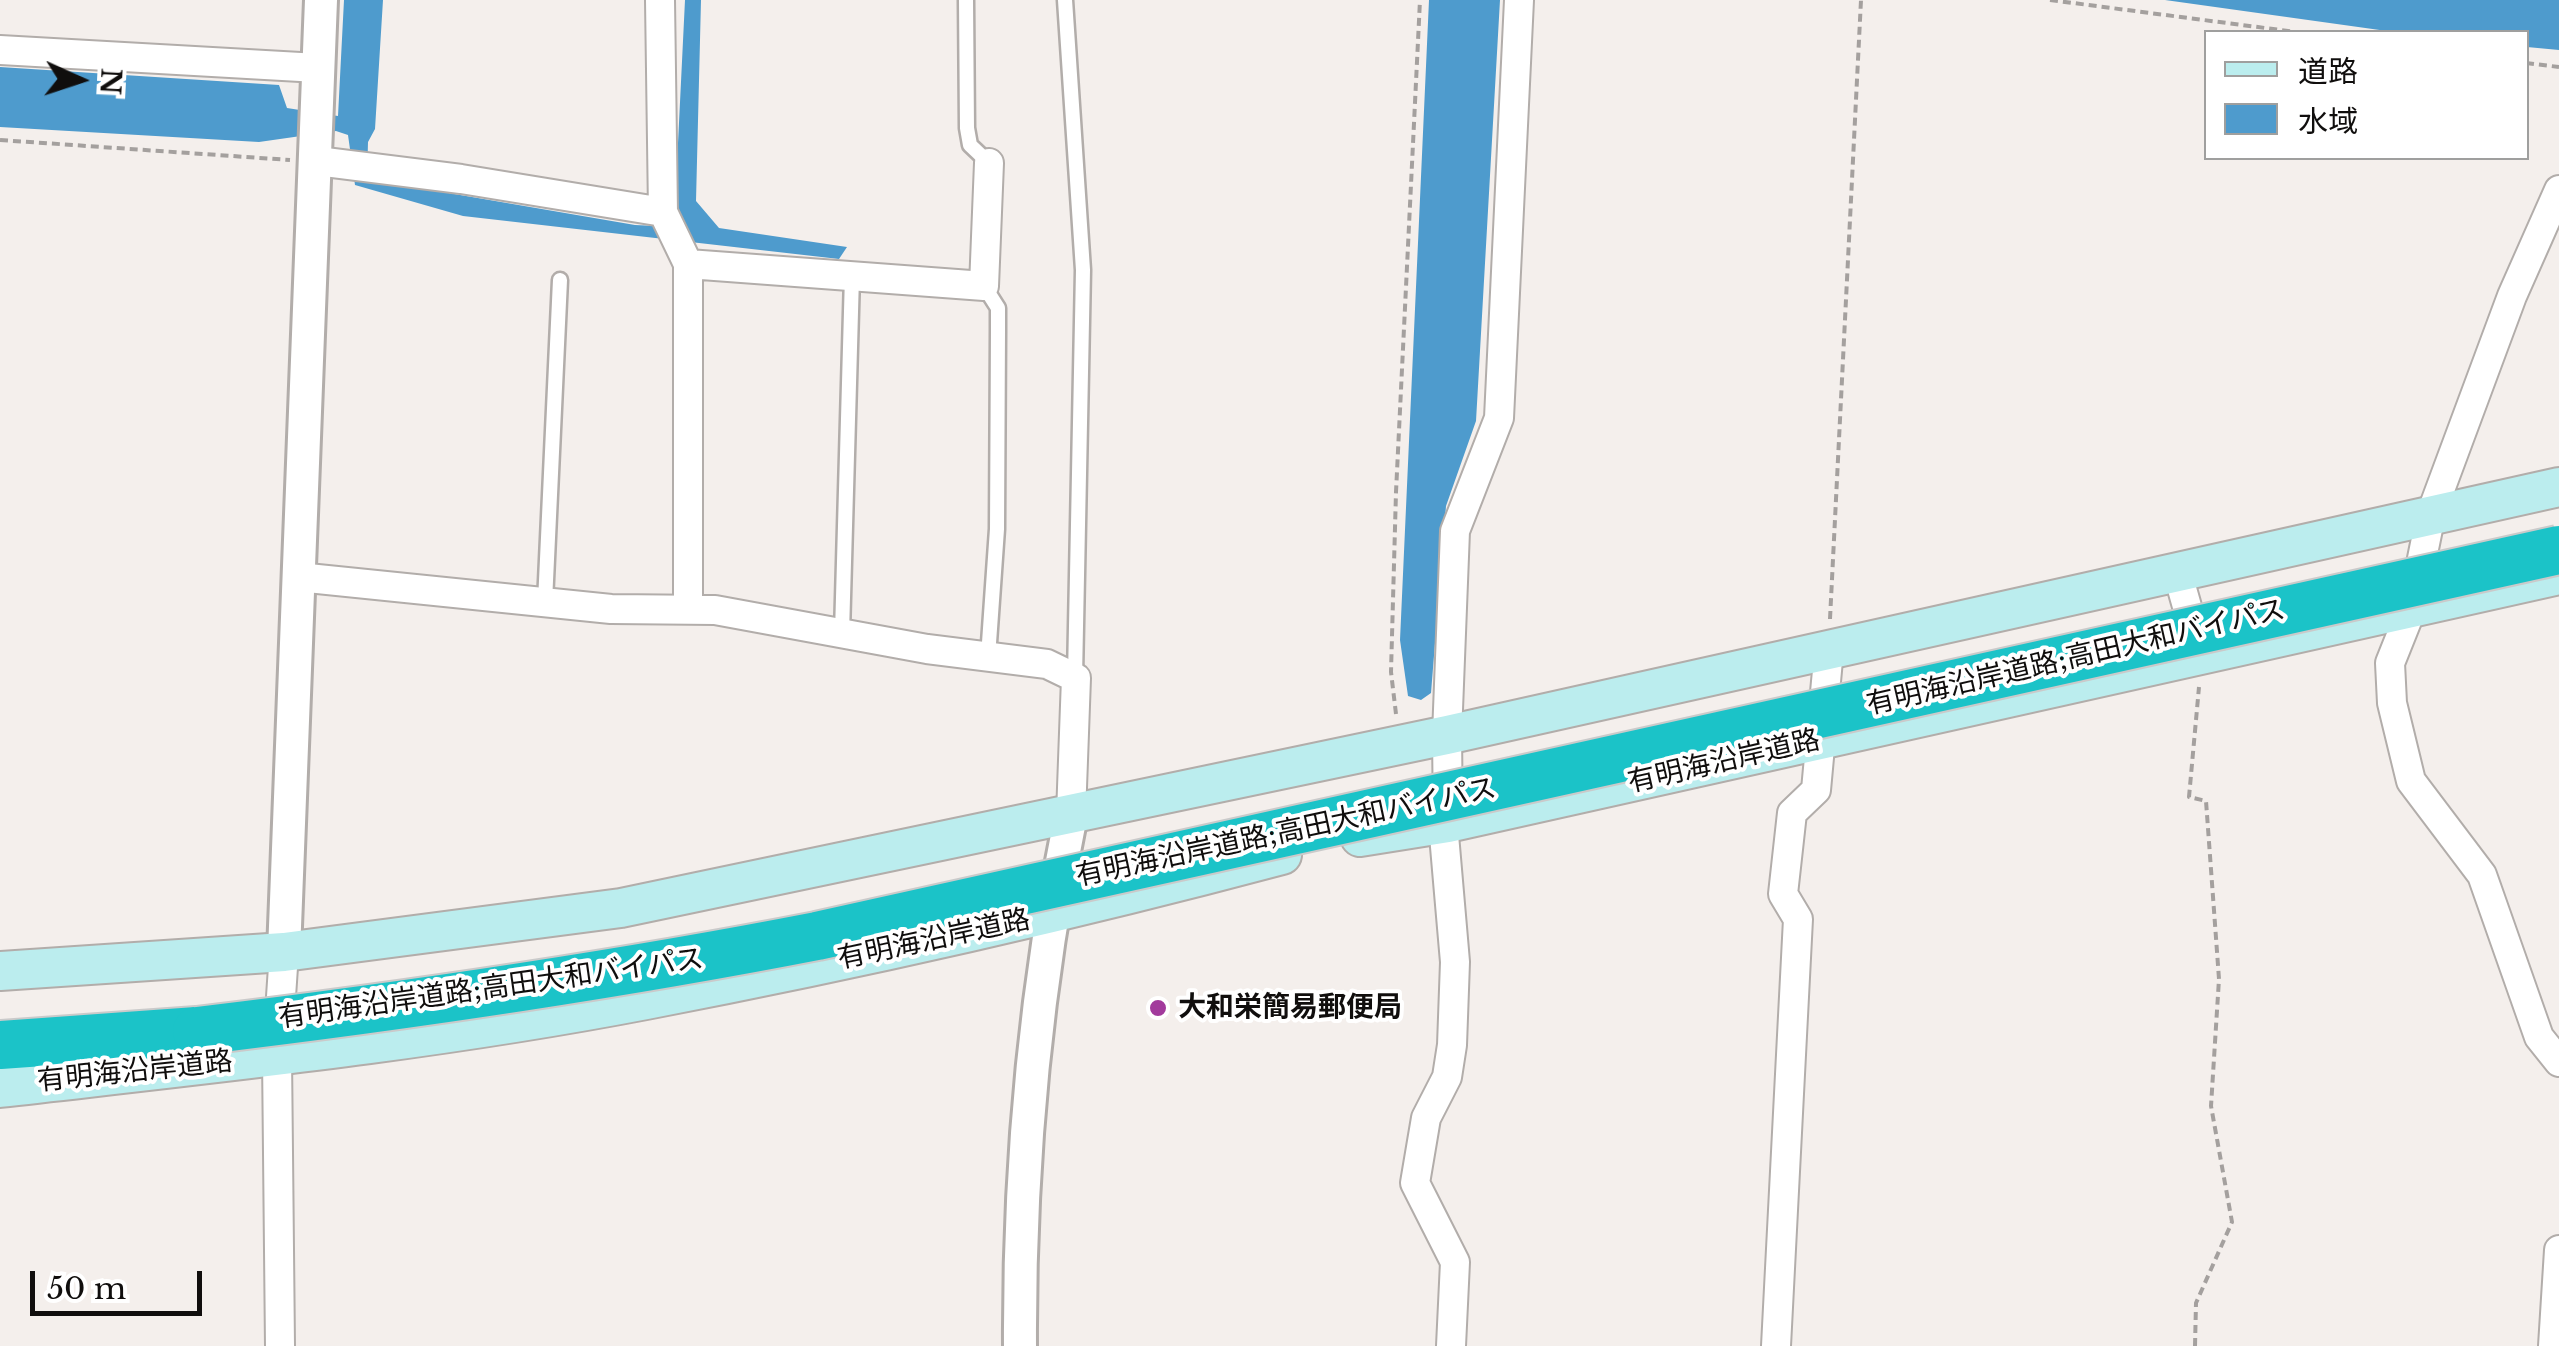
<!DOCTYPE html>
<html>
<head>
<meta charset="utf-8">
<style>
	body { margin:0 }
	#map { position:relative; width:2559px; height:1346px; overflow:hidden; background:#f4efec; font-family:"Libre Baskerville","Noto Sans JP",serif }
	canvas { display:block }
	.legend { position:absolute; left:2204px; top:30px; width:325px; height:130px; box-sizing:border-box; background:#fff; border:2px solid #9f9f9e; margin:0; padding:12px 18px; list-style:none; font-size:30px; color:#100e0d }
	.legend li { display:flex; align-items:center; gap:20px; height:50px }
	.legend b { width:50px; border:2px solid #9f9f9e }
	.north { position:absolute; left:30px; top:30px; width:100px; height:100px; -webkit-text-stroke:8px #fff; paint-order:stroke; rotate:93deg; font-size:28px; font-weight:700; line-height:40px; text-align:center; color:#100e0d }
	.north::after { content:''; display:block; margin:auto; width:35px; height:45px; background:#100e0d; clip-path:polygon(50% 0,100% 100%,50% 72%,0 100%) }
	.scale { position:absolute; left:30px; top:1271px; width:172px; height:45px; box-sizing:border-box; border:5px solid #100e0d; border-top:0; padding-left:12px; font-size:30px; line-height:35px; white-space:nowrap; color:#100e0d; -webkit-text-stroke:8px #fff; paint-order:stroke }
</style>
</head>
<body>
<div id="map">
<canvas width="2559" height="1346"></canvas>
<ul class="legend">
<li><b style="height:12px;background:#bbedee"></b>道路</li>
<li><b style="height:28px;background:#4e9bcd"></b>水域</li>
</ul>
<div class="north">N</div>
<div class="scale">50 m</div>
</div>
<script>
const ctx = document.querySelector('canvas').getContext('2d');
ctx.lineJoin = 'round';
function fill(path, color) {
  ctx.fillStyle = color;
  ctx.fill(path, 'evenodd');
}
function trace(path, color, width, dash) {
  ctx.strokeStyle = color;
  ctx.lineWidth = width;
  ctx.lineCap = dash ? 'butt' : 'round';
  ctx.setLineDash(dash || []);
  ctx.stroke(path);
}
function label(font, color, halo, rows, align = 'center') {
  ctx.font = font + ' "Libre Baskerville","Noto Sans JP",serif';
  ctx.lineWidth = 8;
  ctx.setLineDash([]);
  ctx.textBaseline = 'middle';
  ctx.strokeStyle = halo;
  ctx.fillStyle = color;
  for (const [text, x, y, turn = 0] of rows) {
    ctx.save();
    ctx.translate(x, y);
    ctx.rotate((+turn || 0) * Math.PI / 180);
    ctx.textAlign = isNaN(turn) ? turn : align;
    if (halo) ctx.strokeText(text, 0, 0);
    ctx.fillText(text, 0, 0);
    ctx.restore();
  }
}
fill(new Path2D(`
	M344,0H383L375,129L368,142L367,179L635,225L678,227L676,184L685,0H701L696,201L719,228L847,247L839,259L463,216L355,185L348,135L336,131L259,142L0,127V67L279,85L287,108L338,116Z
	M1429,0H1500L1476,421L1446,506L1431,693L1421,700L1408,696L1400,640Z
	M2165,0H2559V50L2527,47L2526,32H2394Z`), '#4e9bcd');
const service = new Path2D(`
	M966,0L967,128L970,145L989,163
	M1065,0L1083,270L1075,677
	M984,286L998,308V331L997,529L988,657
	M545,602L560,280
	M842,633L852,276`);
const minor = new Path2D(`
	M660,0L663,212L688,264V608
	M0,50L318,68
	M317,161L461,179L663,212
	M2559,190L2512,296L2431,514L2412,608L2390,663L2392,703L2411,781L2482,875L2539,1037L2559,1062
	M688,264L984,286L989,163
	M2177,571L2197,642
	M298,577L611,609L715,610L927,649L1047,664L1076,678L1071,815
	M280,1346L277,1056L284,952
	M1451,1346L1455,1262L1415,1183L1426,1118L1447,1077L1452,1045L1455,962L1444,835L1448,823L1447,735L1455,531L1499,418L1519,0
	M1776,1346L1798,919L1783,894L1792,813L1816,790L1829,649
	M2553,1346L2559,1250`);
const tertiary = new Path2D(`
	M284,952L321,0
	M1020,1346C1019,1168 1035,989 1071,815`);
const secondary = new Path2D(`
	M1360,837L1448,823L2559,575
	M0,971L284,952L621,908L1447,735L2559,487
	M0,1088C216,1063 433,1041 646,1000C860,959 1072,911 1282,855`);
const motorway = new Path2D(`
	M0,1045L197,1031`);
trace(service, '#b2adaa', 19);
trace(minor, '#b2adaa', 32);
trace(tertiary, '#b2adaa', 38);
trace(secondary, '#b2adaa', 42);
trace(motorway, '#cacaca', 52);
trace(new Path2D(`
	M2050,0L2296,32
	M2526,63L2559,67
	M0,140L290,160
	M1830,619L1861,0
	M1396,714L1391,672L1396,492L1420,0
	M2195,1346L2196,1303L2232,1222L2211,1106L2219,979L2206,801L2189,797L2199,687`), '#a4a09e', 4, [8, 5]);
trace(service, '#fff', 14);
trace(minor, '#fff', 28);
trace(tertiary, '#fff', 32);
trace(secondary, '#bbedee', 38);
trace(motorway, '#1bc3c8', 48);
const motorwayBridge = new Path2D(`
	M197,1031C406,1006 611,976 817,936L2559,550`);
trace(motorwayBridge, '#cacaca', 52, []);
trace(motorwayBridge, '#1bc3c8', 48);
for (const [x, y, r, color] of [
	[1158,1008,10,"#a23a9c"]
]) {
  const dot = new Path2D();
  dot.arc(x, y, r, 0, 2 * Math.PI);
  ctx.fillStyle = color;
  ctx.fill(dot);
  trace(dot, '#fff', 4);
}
label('28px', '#100e0d', '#fff', [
	["有明海沿岸道路;高田大和バイパス",2076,658,-13],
	["有明海沿岸道路",1724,762,-13],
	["有明海沿岸道路;高田大和バイパス",1286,833,-12],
	["有明海沿岸道路",934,940,-12],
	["有明海沿岸道路;高田大和バイパス",491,989,-8],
	["有明海沿岸道路",135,1072,-6]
]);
label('bold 28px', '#100e0d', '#fff', [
	["大和栄簡易郵便局",1178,1008]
], 'left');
</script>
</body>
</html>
